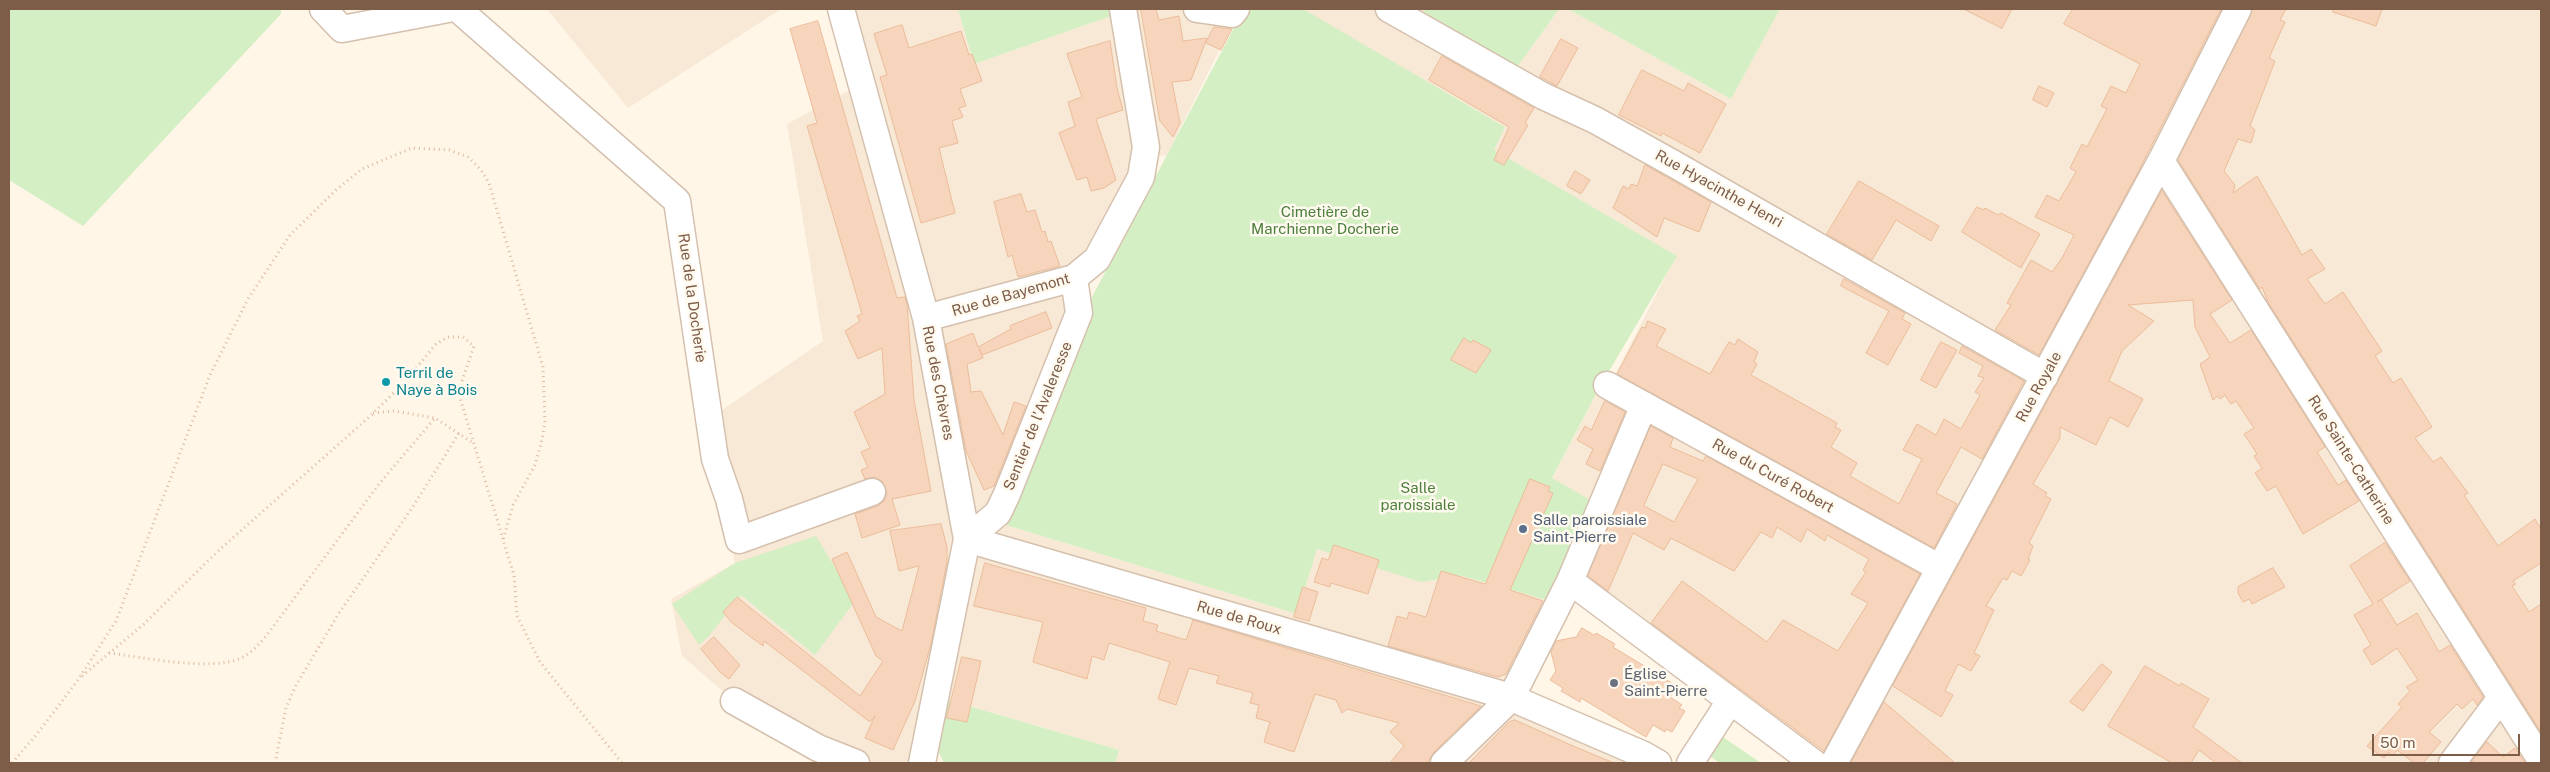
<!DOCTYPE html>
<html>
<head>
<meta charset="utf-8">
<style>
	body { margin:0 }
	#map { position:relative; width:2550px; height:772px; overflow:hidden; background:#fff6e8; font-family:"Public Sans",sans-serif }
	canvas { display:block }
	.frame { position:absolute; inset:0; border:10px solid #7d5c48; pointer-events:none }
	.scale { position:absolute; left:2372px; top:734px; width:148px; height:22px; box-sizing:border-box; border:2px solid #7d5c48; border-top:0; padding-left:6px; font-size:15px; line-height:18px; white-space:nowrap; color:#7d5c48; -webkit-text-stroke:4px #fffaf0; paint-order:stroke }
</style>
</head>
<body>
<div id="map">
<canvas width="2550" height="772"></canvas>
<div class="frame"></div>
<div class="scale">50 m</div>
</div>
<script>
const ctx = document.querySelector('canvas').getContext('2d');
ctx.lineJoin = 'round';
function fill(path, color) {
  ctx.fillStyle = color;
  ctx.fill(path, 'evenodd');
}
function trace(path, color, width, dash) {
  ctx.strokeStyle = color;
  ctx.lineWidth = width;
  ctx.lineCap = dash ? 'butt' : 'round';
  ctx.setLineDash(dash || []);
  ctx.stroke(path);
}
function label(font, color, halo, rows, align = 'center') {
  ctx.font = font + ' "Public Sans",sans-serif';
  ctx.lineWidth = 5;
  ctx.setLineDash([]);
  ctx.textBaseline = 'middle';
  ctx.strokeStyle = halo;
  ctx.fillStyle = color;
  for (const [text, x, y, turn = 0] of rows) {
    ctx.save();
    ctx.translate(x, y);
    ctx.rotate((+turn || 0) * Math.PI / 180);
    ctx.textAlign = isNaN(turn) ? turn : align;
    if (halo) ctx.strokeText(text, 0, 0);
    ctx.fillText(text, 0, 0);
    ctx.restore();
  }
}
fill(new Path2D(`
	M547,9H781L628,108Z
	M840,9H958L974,64L1111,16L1132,124L1136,186L1074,263L1069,342L1007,494L968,539L1006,525L1297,614L1317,549L1429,581L1461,576L1550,601L1507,696L1441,763H1115L1119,750L936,696L922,763H857L734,701L682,656L671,599L735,563L703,423L823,341L787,124L861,84Z
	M1123,9H1240L1167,155L1144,158Z
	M1301,9H1424L1415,23L2037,373L1937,556L1612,380L1676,256L1494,150L1505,127Z
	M1559,9H1568L1731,99L1780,9H2225L2037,365L1510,77Z
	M2254,9H2541V763H2452L2501,698L2177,163L2183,144Z
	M2158,175L2494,697L2444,763H1848Z
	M1598,390L1633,412L1592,501L1552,479Z
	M1649,417L1932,571L1827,757L1579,579Z
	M1510,712L1626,763H1459Z`), '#f7e9d5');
fill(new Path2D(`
	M9,9H281V14L83,226L9,180Z
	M958,9H1111V16L974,64Z
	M1244,9H1303L1505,127L1494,150L1677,256L1598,390L1552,478L1592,501L1550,601L1462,576L1421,582L1317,549L1297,614L1006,525L1092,297Z
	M1424,9H1559L1510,77L1415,24Z
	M1568,9H1780L1731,99Z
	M816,536L855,601L815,655L741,595L709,636L699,645L672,604L735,563Z
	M935,696L1119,750L1115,763H944L937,749Z
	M1717,733L1761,763H1716L1717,761L1704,752Z`), '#d4efc3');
const building = new Path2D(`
	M1141,9H1156L1159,20L1179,16L1183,41L1207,38L1191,80L1172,82L1180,123L1173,137L1160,121Z
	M1964,9H2012L2002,28Z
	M2073,9H2221L2136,176L2039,355L1995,330L2011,305L2007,303L2031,260L2052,272L2062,258L2074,235L2035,217L2047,195L2059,201L2076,172L2070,168L2082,144L2087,147L2107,109L2101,106L2111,86L2126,93L2140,64L2064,24Z
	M2253,9H2286L2280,20L2285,22L2269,58L2275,61L2250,126L2255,130L2251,143L2238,139L2224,171L2235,185L2233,193L2257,176L2302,255L2311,249L2325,269L2307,279L2325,304L2343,292L2382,351L2375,356L2393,383L2401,378L2432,427L2415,438L2433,462L2441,457L2468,493L2464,495L2498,546L2535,519L2541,529V563L2513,581L2516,584L2512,586L2529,612L2541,604V732L2268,302L2262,287L2260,289L2178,160Z
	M2334,9H2382L2376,26L2333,12Z
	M818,21L897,298L905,297L907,304L914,400L931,491L892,499L900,525L862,538L855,514L878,506L884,501L887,494L882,481L874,477L865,479L861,470L868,467L861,452L870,448L854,412L885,394L882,348L858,359L845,331L860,321L857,316L862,314L807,126L817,123L790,29Z
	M902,25L909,48L961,31L969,55L972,54L982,81L960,89L966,106L959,108L963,117L952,121L958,143L939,148L955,213L921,223L880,77L887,75L874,34Z
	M1214,27L1232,29L1221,50L1206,43Z
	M1561,39L1578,48L1557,86L1540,77Z
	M1110,41L1117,88L1123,110L1096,119L1116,180L1104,188L1091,191L1087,177L1077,180L1059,133L1075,126L1068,102L1082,97L1067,54Z
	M1442,56L1534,108L1525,123L1528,125L1504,165L1494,160L1509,127L1429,80Z
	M1642,70L1684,91L1688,83L1726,104L1700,153L1662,133L1661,136L1619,115Z
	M2039,86L2054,93L2047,107L2033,100Z
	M1645,165L1711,202L1699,232L1664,218L1657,237L1613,208L1623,186L1629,189L1631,184L1637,186Z
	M1575,171L1590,180L1581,194L1567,186Z
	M1859,181L1939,226L1931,241L1896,220L1872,260L1827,234Z
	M2162,191L2232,300L2210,314L2230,343L2251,330L2325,447L2317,452L2338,485L2346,480L2359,501L2303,534L2276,486L2267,491L2255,473L2262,468L2254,456L2257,454L2244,434L2254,428L2236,401L2231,404L2225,395L2220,399L2218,396L2213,400L2200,364L2210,357L2195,327L2193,300L2128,305L2154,321L2122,351L2109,381L2143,399L2128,427L2110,417L2096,445L2060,427V438L2033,484L2047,493L2045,496L2051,499L2029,543L2033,546L2028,559L2030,560L2021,576L2012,571L2007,580L2003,578L1986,606L1994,610L1974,653L1980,656L1971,671L1958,664L1945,691L1953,695L1941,717L1893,686Z
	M1021,194L1027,212L1035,210L1042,232L1045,231L1048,242L1051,241L1060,266L1018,277L1012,255L1008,257L994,202Z
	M1977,207L1984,210L1985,208L1998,215L2001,213L2040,234L2021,268L1962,232Z
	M1844,279L1905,313L1902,319L1911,324L1888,365L1866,353L1889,311L1841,286Z
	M1046,312L1052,328L982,355L979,348L983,358L967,364L971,392L981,391L1003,435L1014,402L1026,406L994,486L984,490L966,451L946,344L973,333L978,347L1011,329L1010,326Z
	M1648,321L1666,329L1656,346L1710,374L1729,342L1735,345L1738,339L1758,352L1754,362L1757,364L1751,375L1837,423L1835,427L1841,430L1831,447L1857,463L1850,476L1899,504L1922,459L1903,450L1917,424L1936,435L1944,419L1961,429L1980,395L1975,392L1984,378L1978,376L1983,366L1959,353L1962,346L2024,381L1982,459L1961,447L1936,493L1957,504L1934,548L1617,374L1642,327L1645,328Z
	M1464,338L1471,343L1473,340L1491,350L1476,373L1451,360Z
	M1941,342L1957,350L1936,388L1921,380Z
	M1605,401L1625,412L1600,471L1586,464L1593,449L1577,440L1585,426L1591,430Z
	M1651,426L1673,438L1670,447L1703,461L1706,456L1920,574L1824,751L1651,623L1682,581L1767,642L1783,620L1838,651L1868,603L1851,594L1866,572L1863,570L1869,559L1827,535L1825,541L1807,529L1801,542L1777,527L1772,538L1761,532L1734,571L1671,538L1664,550L1633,533L1608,591L1588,576ZM1663,464L1698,479L1674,522L1644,506Z
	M1530,479L1550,487L1548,491L1553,493L1510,590L1543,601L1506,674L1498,677L1388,646L1397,616L1407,619L1409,612L1426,617L1441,571L1485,584Z
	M941,524L947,547V562L931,644L915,701L893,750L865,738L875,716L870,722L764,641L763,646L731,622L723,612L737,597L860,696L883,661L876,656L832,559L847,552L876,617L902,631L919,566L899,571L890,531Z
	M2385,543L2410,581L2377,602L2381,599L2397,625L2417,613L2439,652L2450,645L2483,697L2477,705L2473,699L2462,709L2457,704L2429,732L2441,742L2423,763H2414L2397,750L2393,756L2388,752L2384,758L2367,746L2402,707L2398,704L2410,691L2406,687L2418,680L2397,648L2372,665L2363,650L2371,645L2354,615L2373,604L2350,566Z
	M1334,545L1379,560L1368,594L1331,583L1330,587L1314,582L1322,558L1328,560Z
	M985,563L1146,608L1143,621L1158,625L1156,631L1186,640L1193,620L1481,706L1434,752L1427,763H1390L1404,746L1390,732L1399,723L1347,709L1342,713L1336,700L1315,694L1294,752L1264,742L1270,722L1256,718L1259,705L1250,703L1253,693L1216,683L1219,676L1189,668L1176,705L1158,699L1170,662L1109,643L1104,660L1092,656L1087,679L1033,662L1043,622L974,606Z
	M2273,568L2285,587L2252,604L2249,599L2243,602L2238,593V587Z
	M1303,587L1318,592L1309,621L1294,617Z
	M1582,628L1594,635L1596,633L1615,644L1613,647L1677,686L1670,697L1682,705L1679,708L1685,711L1672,732L1666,729L1665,732L1653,725L1646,737L1581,698L1580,702L1561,691L1563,688L1550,680L1556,671L1551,652L1556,641L1576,637Z
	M714,637L740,665L729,679L720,672L701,649Z
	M962,657L981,661L967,722L947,718Z
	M2102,664L2112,672L2083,711L2070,702Z
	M2145,666L2180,686L2181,683L2209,699L2193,727L2242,763H2216L2199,750L2191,763H2172L2108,726Z
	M1884,702L1955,763H1851Z
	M1515,720L1573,746L1614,763H1469L1509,722Z
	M2487,742L2503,757L2515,748L2525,763H2471Z`);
fill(building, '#f7d5bc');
trace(building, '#ecbc9a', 1);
const minor = new Path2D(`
	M323,9L342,29L448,9
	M458,9L677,201L715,459L729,499L739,540L872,492
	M841,9L926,318L967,539L922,763
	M1197,9L1232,14L1236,9
	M1389,9L1543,96L1595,120L1674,164L2045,376
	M2161,161L2541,760
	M926,318L1074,278L1097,259L1141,177L1146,147L1123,9
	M1607,385L1940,568
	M967,539L1507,696L1644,755L1658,763
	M967,539L998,513L1007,494L1079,313L1074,278
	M1570,581L1814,763
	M734,701L818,748L856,763
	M1444,763L1511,698L1570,581L1644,405
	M1690,763L1730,701
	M1834,763L2161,161L2238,9
	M2452,763L2501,698`);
trace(minor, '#d5c0ae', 29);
trace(new Path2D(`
	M373,413L394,411L435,418L473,443
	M109,653C142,657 212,672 241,658C252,653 259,644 267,635L379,484L435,418
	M82,676L144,624L218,551L367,419L404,383L436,344L448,337H463L474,346L462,381L460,398L503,539
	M12,763L37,734L78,680L116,621L210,375L248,299L290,235L337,189L362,169L412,148L449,150L468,157L481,170L489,183L543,367L545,423L541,444L535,465L513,505L503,540L514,575L517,616L540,662L622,763
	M275,763L286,708L295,687L339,613L412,508L459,433`), '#ddb99e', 3, [1, 4]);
trace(minor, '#fff', 26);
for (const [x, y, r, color] of [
	[386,382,5,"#0f9aa8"],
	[1523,529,5,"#5c6f8a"],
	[1614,683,5,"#6b7280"]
]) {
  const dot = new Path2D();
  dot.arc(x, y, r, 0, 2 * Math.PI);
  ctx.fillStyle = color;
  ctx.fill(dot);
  trace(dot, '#fffaf0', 2);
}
label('15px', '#7d5c48', '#fffaf0', [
	["Rue Hyacinthe Henri",1719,189,29],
	["Rue de Bayemont",1011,295,-16],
	["Rue de la Docherie",692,298,82],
	["Rue des Chèvres",938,383,79],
	["Rue Royale",2039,387,-61],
	["Sentier de l'Avaleresse",1038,416,-68],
	["Rue Sainte-Catherine",2351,460,58],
	["Rue du Curé Robert",1773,476,29],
	["Rue de Roux",1239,618,16]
]);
label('15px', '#4c7e3c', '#fffaf0', [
	["Cimetière de",1325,212],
	["Marchienne Docherie",1325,229],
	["Salle",1418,488],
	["paroissiale",1418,505]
]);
label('15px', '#0d838f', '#fffaf0', [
	["Terril de",396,373],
	["Naye à Bois",396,390]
], 'left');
label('15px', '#4e5e75', '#fffaf0', [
	["Salle paroissiale",1533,520],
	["Saint-Pierre",1533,537]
], 'left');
label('15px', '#5b616d', '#fffaf0', [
	["Église",1624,674],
	["Saint-Pierre",1624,691]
], 'left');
</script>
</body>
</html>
